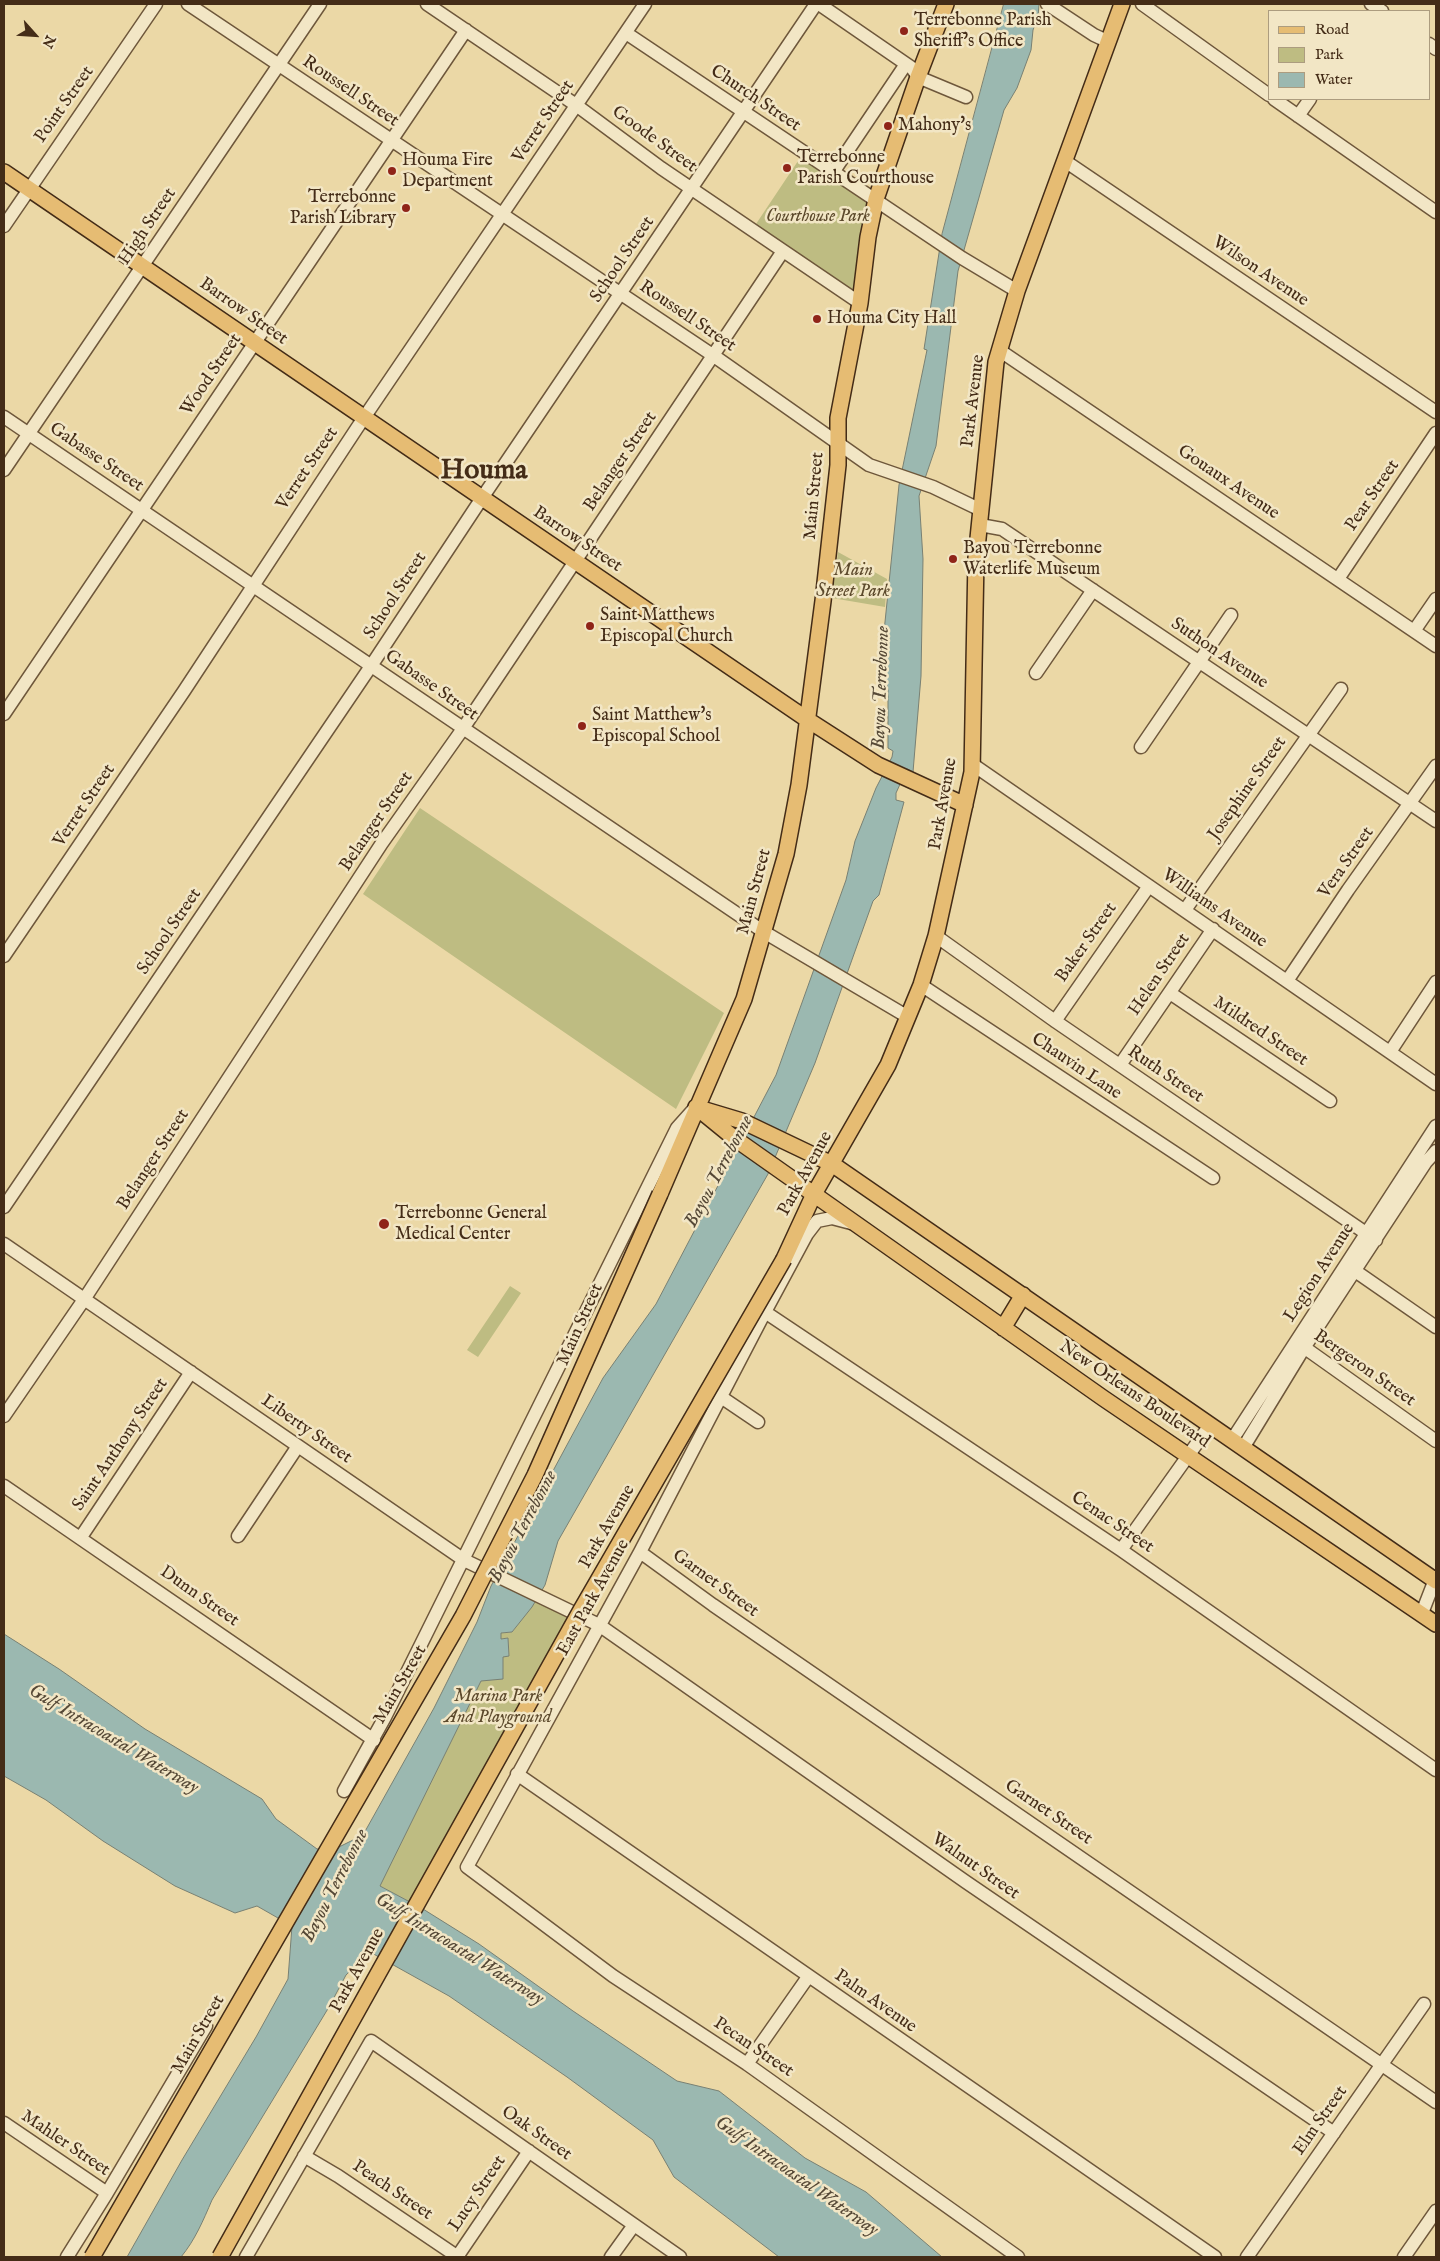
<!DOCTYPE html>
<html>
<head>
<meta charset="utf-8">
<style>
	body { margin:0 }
	#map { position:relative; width:1440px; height:2261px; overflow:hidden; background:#ebd8a6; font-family:"IM FELL English",serif }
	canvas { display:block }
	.frame { position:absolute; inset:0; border:5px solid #442c17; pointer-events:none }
	.legend { position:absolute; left:1268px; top:10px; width:162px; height:90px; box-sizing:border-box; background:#f2e6c5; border:1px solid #ac9c7f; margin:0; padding:6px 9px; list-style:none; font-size:15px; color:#442c17 }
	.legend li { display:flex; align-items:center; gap:10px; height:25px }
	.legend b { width:25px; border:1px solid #ac9c7f }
	.north { position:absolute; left:10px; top:10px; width:50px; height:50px; -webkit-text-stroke:4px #f2e6c5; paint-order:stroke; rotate:116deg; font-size:14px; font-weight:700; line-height:20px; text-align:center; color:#442c17 }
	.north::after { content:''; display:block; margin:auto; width:18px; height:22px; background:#442c17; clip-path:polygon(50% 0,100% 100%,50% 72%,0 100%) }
</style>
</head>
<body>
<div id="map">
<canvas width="1440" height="2261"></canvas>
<div class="frame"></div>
<ul class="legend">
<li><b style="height:6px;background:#e6bc73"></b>Road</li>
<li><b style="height:14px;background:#bebc82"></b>Park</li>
<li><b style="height:14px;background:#9bb8b0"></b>Water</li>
</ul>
<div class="north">N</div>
</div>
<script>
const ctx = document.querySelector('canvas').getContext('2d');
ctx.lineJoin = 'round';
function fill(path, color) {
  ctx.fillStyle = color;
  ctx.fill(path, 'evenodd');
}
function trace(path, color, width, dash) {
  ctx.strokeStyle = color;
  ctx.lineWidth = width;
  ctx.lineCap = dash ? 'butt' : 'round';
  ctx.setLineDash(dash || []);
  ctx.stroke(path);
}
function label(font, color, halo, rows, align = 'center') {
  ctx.font = font + ' "IM FELL English",serif';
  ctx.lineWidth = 5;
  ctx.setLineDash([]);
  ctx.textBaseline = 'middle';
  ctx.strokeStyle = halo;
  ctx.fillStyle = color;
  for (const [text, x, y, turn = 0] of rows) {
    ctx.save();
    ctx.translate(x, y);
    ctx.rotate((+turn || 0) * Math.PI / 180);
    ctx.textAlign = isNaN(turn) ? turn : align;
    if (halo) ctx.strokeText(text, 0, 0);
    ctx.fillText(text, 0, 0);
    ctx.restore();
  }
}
fill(new Path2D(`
	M804,152L869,195L860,303L752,230Z
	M838,552L887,579L885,607L832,598Z
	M420,808L724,1013L676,1109L363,894Z
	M510,1286L521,1293L478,1357L467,1350Z
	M538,1597L581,1616L415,1905L380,1886L383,1878L481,1681L503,1656H509L508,1638L501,1639V1633L512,1632Z`), '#bebc82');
const water = new Path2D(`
	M1004,4H1039L1038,17L1033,30L1031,50L1017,88L1004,110L958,271L936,446L919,496L923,559L921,676L913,772L907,769L896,793V800L904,802L879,895L873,901L815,1063L768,1174L558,1541L545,1585L532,1607L512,1632L501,1633V1639L508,1638L509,1656L503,1657V1679L481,1681L380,1886L423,1909L479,1944L573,2011L677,2081L719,2091L805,2158L866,2192L942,2257H779L674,2177L653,2140L567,2077L449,1996L370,1952L346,1975L329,2007L212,2200C203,2221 195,2240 181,2257H127L182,2160L256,2037L288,1979L292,1926L257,1906L235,1913L175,1886L103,1841L46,1800L4,1776V1634L59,1669L145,1729L262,1799L276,1819L317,1849L339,1847L363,1835L434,1708L477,1622L491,1586L603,1378L656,1304L776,1075L846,880L855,841L876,788L892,757L893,751L888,748V689L881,661L899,485L927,350L924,349L942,234Z`);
fill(water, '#9bb8b0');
trace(water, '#788073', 1);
const minor = new Path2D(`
	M188,4L714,356L869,465L933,487L981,510
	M427,4L576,105L661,168L860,303
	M819,4L912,68L918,77L966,97
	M1047,4L1094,35L1107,41
	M1142,4L1269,95
	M1371,4L1382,11
	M626,33L962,258L1017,291
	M1429,44L1436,49
	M1274,99L1436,212
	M1298,116L1310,99
	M1065,161L1436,412
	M834,171L906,64
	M4,226L156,4
	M999,350L1436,646
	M4,417L764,932L908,1017
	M4,470L320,4
	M980,525L1002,529L1436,821
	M1338,579L1436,433
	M1414,631L1436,599
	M1036,673L1093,590
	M4,714L466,30
	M1141,747L1231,615
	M972,764L1436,1084
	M1185,910L1341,689
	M936,936L1055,1021L1376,1240
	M4,956L184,691L357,428L645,4
	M1287,981L1348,890L1436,766
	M921,985L1213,1178
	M1170,993L1330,1101
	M1055,1021L1149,886
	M1390,1052L1436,982
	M1120,1065L1213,929
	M4,1207L371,666L482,498L816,4
	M851,1223L832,1218L817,1221L807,1234L765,1312L640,1552L467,1867L613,1976L747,2064L1018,2257
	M4,1244L464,1560L599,1625L966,1882L1334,2133
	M1348,1266L1436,1327
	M765,1312L1121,1550L1436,1770
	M1298,1343L1436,1441
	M721,1397L758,1422
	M4,1416L85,1298L382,843L462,730L783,251
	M1232,1440L1436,1126
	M1243,1448L1304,1348L1426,1162L1436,1151
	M4,1486L374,1740
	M238,1536L298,1446
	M81,1537L191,1372
	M1121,1550L1210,1425
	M640,1552L713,1605L1436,2102
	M1422,1613L1436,1577
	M517,1774L1215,2257
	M344,1791L385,1717L677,1128L694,1109
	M747,2064L808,1977
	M4,2123L107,2193
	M304,2156L338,2176L458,2257
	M67,2257L107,2193L206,2026
	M246,2257L371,2041L680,2257
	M457,2257L529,2151
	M611,2257L634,2225
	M1247,2257L1424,2004
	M1404,2257L1436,2211`);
const major = new Path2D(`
	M4,172L808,720L878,765L965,805
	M696,1107L734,1138L1103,1398L1436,1624
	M702,1109L742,1121L832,1164L1436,1581
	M660,1194L744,999L786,854L799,785L823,601L838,465V418L860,303L868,237L876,199L918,77L946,4
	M784,1259L814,1194L888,1065L921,985L936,936L972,772L976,558L996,362L1017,291L1122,4
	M1003,1328L1023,1295`);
trace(minor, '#6e573b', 15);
trace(major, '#442c17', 18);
trace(minor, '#f2e6c5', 12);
trace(major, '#e6bc73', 15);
const majorBridge = new Path2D(`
	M92,2257L463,1616L535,1475L660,1194
	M220,2257L581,1610L784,1259`);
trace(majorBridge, '#442c17', 18, []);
trace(majorBridge, '#e6bc73', 15);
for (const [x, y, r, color] of [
	[904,31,5,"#8f2418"],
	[888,126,5,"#8f2418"],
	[787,168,5,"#8f2418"],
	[392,171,5,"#8f2418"],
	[406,208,5,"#8f2418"],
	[817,319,5,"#8f2418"],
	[953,559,5,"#8f2418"],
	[590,626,5,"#8f2418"],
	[582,726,5,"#8f2418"],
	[384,1224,6,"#8f2418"]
]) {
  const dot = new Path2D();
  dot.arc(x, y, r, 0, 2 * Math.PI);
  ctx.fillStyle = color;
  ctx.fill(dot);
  trace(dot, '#f2e6c5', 2);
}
label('18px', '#442c17', '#f2e6c5', [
	["Terrebonne Parish",914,21],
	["Sheriff's Office",914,42],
	["Mahony's",898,126],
	["Terrebonne",797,158],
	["Parish Courthouse",797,179],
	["Houma Fire",402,161],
	["Department",402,182],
	["Terrebonne",396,198,"right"],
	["Parish Library",396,219,"right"],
	["Houma City Hall",827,319],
	["Bayou Terrebonne",963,549],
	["Waterlife Museum",963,570],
	["Saint Matthews",600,616],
	["Episcopal Church",600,637],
	["Saint Matthew's",592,716],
	["Episcopal School",592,737],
	["Terrebonne General",395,1214],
	["Medical Center",395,1235]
], 'left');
label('18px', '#442c17', '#f2e6c5', [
	["Roussell Street",350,92,34],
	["Church Street",755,99,34],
	["Point Street",65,105,-55],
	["Verret Street",544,122,-56],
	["Goode Street",654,140,36],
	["High Street",148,227,-56],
	["School Street",623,260,-56],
	["Wilson Avenue",1260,272,34],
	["Barrow Street",243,312,35],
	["Roussell Street",687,317,34],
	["Wood Street",212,375,-56],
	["Park Avenue",974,401,-83],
	["Gabasse Street",96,458,34],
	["Belanger Street",621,462,-56],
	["Verret Street",308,469,-56],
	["Gouaux Avenue",1228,483,34],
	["Main Street",815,496,-85],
	["Pear Street",1373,496,-56],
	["Barrow Street",577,540,34],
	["School Street",396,596,-57],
	["Suthon Avenue",1219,654,34],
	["Gabasse Street",431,686,35],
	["Josephine Street",1248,789,-55],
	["Park Avenue",944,804,-80],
	["Verret Street",85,806,-56],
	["Belanger Street",377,822,-56],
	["Vera Street",1347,863,-55],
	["Main Street",755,892,-75],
	["Williams Avenue",1214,909,35],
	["School Street",170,932,-56],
	["Baker Street",1087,943,-55],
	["Helen Street",1160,975,-56],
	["Mildred Street",1260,1032,34],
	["Chauvin Lane",1076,1067,34],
	["Ruth Street",1165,1075,34],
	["Belanger Street",154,1160,-57],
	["Park Avenue",806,1174,-61],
	["Legion Avenue",1320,1273,-57],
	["Main Street",581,1325,-66],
	["Bergeron Street",1364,1369,35],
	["New Orleans Boulevard",1134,1395,34],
	["Liberty Street",306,1430,35],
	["Saint Anthony Street",121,1445,-56],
	["Cenac Street",1112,1523,34],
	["Park Avenue",608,1527,-60],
	["Garnet Street",715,1584,36],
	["Dunn Street",199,1597,35],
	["East Park Avenue",594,1598,-61],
	["Main Street",401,1685,-60],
	["Garnet Street",1048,1813,34],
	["Walnut Street",975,1867,35],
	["Park Avenue",358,1971,-61],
	["Palm Avenue",875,2002,35],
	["Main Street",199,2035,-60],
	["Pecan Street",753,2048,34],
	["Elm Street",1321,2121,-55],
	["Oak Street",536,2134,35],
	["Mahler Street",65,2144,34],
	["Peach Street",392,2191,34],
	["Lucy Street",478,2194,-56]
]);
label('italic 18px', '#5c492c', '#f2e6c5', [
	["Courthouse Park",818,217],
	["Main",853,571],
	["Street Park",853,592],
	["Marina Park",498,1697],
	["And Playground",498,1718]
]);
label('italic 19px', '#554836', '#f2e6c5', [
	["Bayou Terrebonne",882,688,-88],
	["Bayou Terrebonne",720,1172,-62],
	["Bayou Terrebonne",524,1527,-62],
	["Gulf Intracoastal Waterway",113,1740,31],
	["Bayou Terrebonne",336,1886,-63],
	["Gulf Intracoastal Waterway",459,1950,32],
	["Gulf Intracoastal Waterway",796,2177,35]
]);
label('bold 28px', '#442c17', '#f2e6c5', [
	["Houma",484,472]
]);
</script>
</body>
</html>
